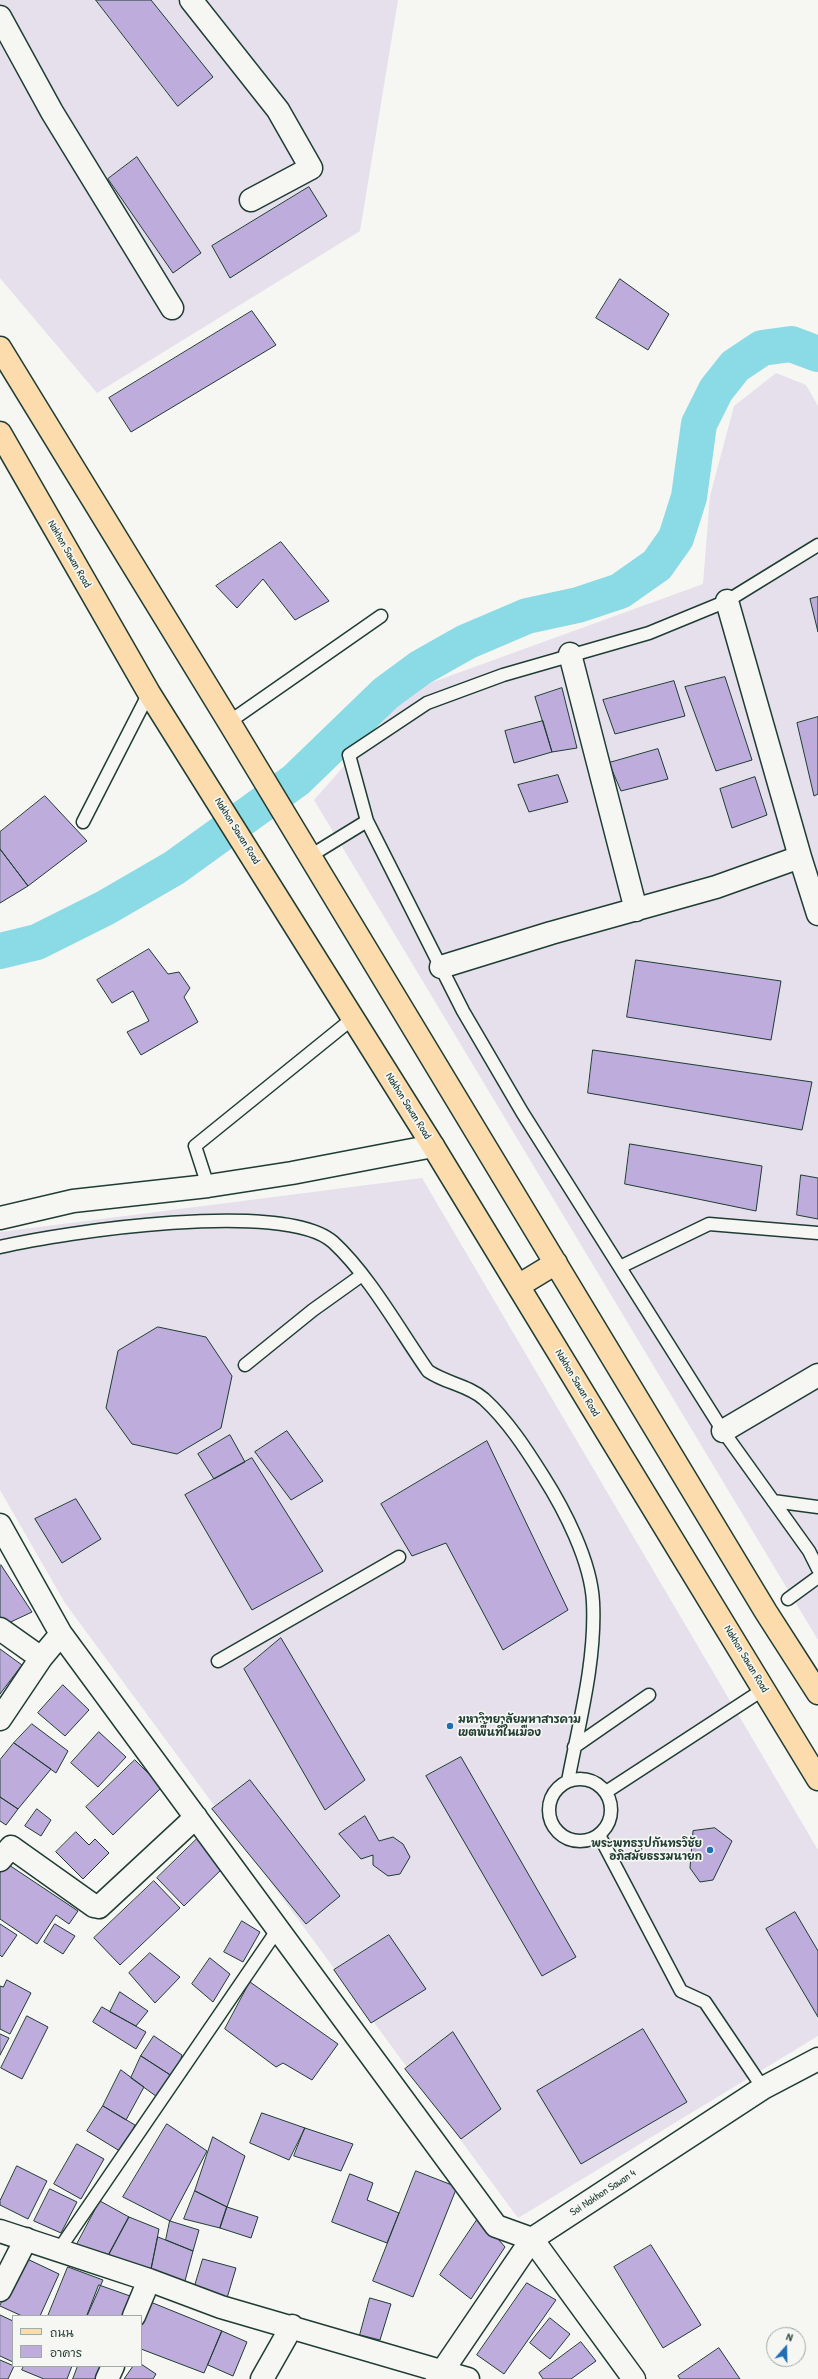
<!DOCTYPE html>
<html>
<head>
<meta charset="utf-8">
<style>
	body { margin:0 }
	#map { position:relative; width:818px; height:2379px; overflow:hidden; background:#f6f6f2; font-family:"Patrick Hand","Playpen Sans Thai",sans-serif }
	canvas { display:block }
	.legend { position:absolute; left:12px; top:2315px; width:130px; height:52px; box-sizing:border-box; background:#f6f6f2; border:1px solid #a0aca6; margin:0; padding:5px 7px; list-style:none; font-size:12px; color:#1f3d34 }
	.legend li { display:flex; align-items:center; gap:8px; height:20px }
	.legend b { width:20px; border:1px solid #a0aca6 }
	.north { position:absolute; left:766px; top:2327px; width:40px; height:40px; box-sizing:border-box; background:#f6f6f2; border:1px solid #a0aca6; border-radius:50%; rotate:20deg; font-size:11px; font-weight:700; line-height:16px; text-align:center; color:#1f3d34 }
	.north::after { content:''; display:block; margin:auto; width:14px; height:18px; background:#1f6fb2; clip-path:polygon(50% 0,100% 100%,50% 72%,0 100%) }
</style>
</head>
<body>
<div id="map">
<canvas width="818" height="2379"></canvas>
<ul class="legend">
<li><b style="height:5px;background:#fcdcac"></b>ถนน</li>
<li><b style="height:11px;background:#beacdc"></b>อาคาร</li>
</ul>
<div class="north">N</div>
</div>
<script>
const ctx = document.querySelector('canvas').getContext('2d');
ctx.lineJoin = 'round';
function fill(path, color) {
  ctx.fillStyle = color;
  ctx.fill(path, 'evenodd');
}
function trace(path, color, width, dash) {
  ctx.strokeStyle = color;
  ctx.lineWidth = width;
  ctx.lineCap = dash ? 'butt' : 'round';
  ctx.setLineDash(dash || []);
  ctx.stroke(path);
}
function label(font, color, halo, rows, align = 'center') {
  ctx.font = font + ' "Patrick Hand","Playpen Sans Thai",sans-serif';
  ctx.lineWidth = 3.5;
  ctx.setLineDash([]);
  ctx.textBaseline = 'middle';
  ctx.strokeStyle = halo;
  ctx.fillStyle = color;
  for (const [text, x, y, turn = 0] of rows) {
    ctx.save();
    ctx.translate(x, y);
    ctx.rotate((+turn || 0) * Math.PI / 180);
    ctx.textAlign = isNaN(turn) ? turn : align;
    if (halo) ctx.strokeText(text, 0, 0);
    ctx.fillText(text, 0, 0);
    ctx.restore();
  }
}
fill(new Path2D(`
	M0,0H398L360,231L97,393L0,278Z
	M776,373L806,385L818,406V1640L314,800L411,690L703,584L710,496L734,406Z
	M422,1178L818,1850V2036L518,2218L65,1603L0,1490V1232Z`), '#e5e0eb');
trace(new Path2D(`
	M0,951L37,942L105,908L174,868L296,780L386,693L420,668L466,642L527,616L578,605L620,591L657,565L676,538L689,497L699,424L716,390L735,366L762,348L791,344L818,354`), '#8adbe6', 36);
const building = new Path2D(`
	M96,0H151L213,77L178,106Z
	M137,157L201,253L173,273L108,179Z
	M309,187L327,216L230,278L212,246Z
	M620,279L669,314L648,350L596,318Z
	M252,311L276,345L131,432L109,398Z
	M281,542L329,601L295,620L263,579L237,608L216,586Z
	M818,597V632L810,599Z
	M725,677L752,760L716,771L685,687Z
	M674,681L685,716L615,734L603,700Z
	M562,688L577,748L552,752L535,697Z
	M818,717V794L814,796L797,723Z
	M543,721L552,752L514,763L505,731Z
	M658,749L668,779L621,791L609,763Z
	M558,775L568,802L529,812L518,785Z
	M755,777L767,815L732,828L720,789Z
	M45,796L87,841L28,886L0,849V832Z
	M0,849L28,886L0,903Z
	M149,949L168,974L179,972L190,988L184,997L198,1022L141,1055L127,1032L149,1021L133,991L112,1003L97,980Z
	M636,960L781,981L771,1040L627,1017Z
	M593,1050L812,1082L802,1130L588,1093Z
	M630,1144L762,1166L756,1211L625,1184Z
	M801,1175L818,1178V1219L797,1215Z
	M158,1327L206,1337L232,1376L221,1428L177,1454L132,1444L106,1408L118,1351Z
	M287,1431L323,1481L291,1500L255,1452Z
	M230,1435L245,1462L214,1479L198,1454Z
	M487,1441L568,1610L503,1650L446,1543L412,1556L381,1504Z
	M252,1458L323,1571L252,1610L185,1495Z
	M76,1499L101,1539L62,1563L35,1519Z
	M1,1565L32,1612L0,1627V1566Z
	M281,1638L365,1780L325,1810L244,1669Z
	M0,1649L22,1665L0,1694Z
	M63,1685L89,1710L65,1736L38,1713Z
	M32,1724L68,1751L56,1773L14,1743Z
	M99,1732L126,1757L98,1787L71,1763Z
	M14,1743L51,1769L18,1809L0,1797V1760Z
	M461,1757L576,1957L542,1976L426,1776Z
	M135,1760L162,1787L113,1835L86,1807Z
	M250,1780L340,1896L306,1924L212,1809Z
	M0,1797L18,1809L6,1825L0,1821Z
	M37,1809L51,1820L41,1836L25,1826Z
	M365,1816L379,1841L393,1837L403,1844L410,1857L400,1874L388,1876L373,1865V1855L361,1859L339,1834Z
	M715,1828L732,1841L713,1880L700,1882L690,1868L693,1831Z
	M76,1832L89,1845L95,1839L109,1853L83,1879L56,1852Z
	M197,1839L224,1867L184,1906L157,1878Z
	M3,1861L78,1911L69,1924L56,1915L37,1944L0,1919V1865Z
	M154,1881L180,1908L120,1965L94,1938Z
	M795,1912L818,1951V2017L766,1929Z
	M242,1921L260,1932L243,1962L224,1952Z
	M0,1924L17,1935L2,1957L0,1955Z
	M55,1924L75,1936L63,1954L44,1942Z
	M389,1935L426,1989L371,2023L334,1970Z
	M150,1953L180,1977L155,2003L129,1973Z
	M210,1958L230,1974L213,2002L192,1984Z
	M7,1980L31,1993L10,2034L0,2029V1986L3,1987Z
	M250,1982L338,2044L312,2080L283,2063L276,2067L225,2029Z
	M120,1992L148,2011L136,2026L110,2012Z
	M102,2007L146,2032L136,2049L93,2022Z
	M27,2016L48,2027L22,2079L1,2068Z
	M643,2029L687,2102L581,2164L537,2091Z
	M453,2032L501,2109L461,2139L405,2069Z
	M0,2034L9,2038L0,2055Z
	M154,2036L182,2055L175,2078L141,2056Z
	M141,2056L175,2078L160,2099L131,2078Z
	M121,2070L144,2087L126,2120L103,2106Z
	M103,2106L135,2125L123,2153L87,2131Z
	M262,2113L305,2128L289,2160L250,2143Z
	M167,2124L207,2151L170,2221L123,2197Z
	M305,2128L353,2144L341,2171L294,2156Z
	M213,2137L245,2156L227,2207L195,2191Z
	M77,2144L104,2159L81,2199L54,2184Z
	M17,2166L47,2181L28,2219L0,2205V2201Z
	M416,2171L457,2187L413,2297L373,2281Z
	M350,2174L373,2183L367,2200L399,2213L387,2243L332,2222Z
	M50,2189L77,2202L61,2233L34,2221Z
	M195,2191L227,2207L220,2228L184,2219Z
	M100,2201L129,2217L107,2258L76,2246Z
	M227,2207L258,2217L251,2238L220,2228Z
	M129,2217L159,2229L149,2280L107,2258Z
	M479,2217L505,2247L471,2299L440,2275Z
	M170,2221L199,2230L193,2251L166,2240Z
	M158,2237L193,2251L182,2292L149,2280Z
	M651,2245L701,2325L663,2348L614,2267Z
	M23,2257L59,2274L40,2316H22L0,2306Z
	M203,2259L236,2268L227,2298L194,2289Z
	M68,2267L103,2280L87,2316H48Z
	M527,2283L556,2300L504,2374L477,2355Z
	M99,2285L133,2297L126,2316H87Z
	M370,2298L391,2304L380,2340L360,2335Z
	M148,2301L222,2331L204,2373L141,2349V2320Z
	M0,2315L13,2321V2362L0,2356Z
	M550,2318L570,2334L550,2359L530,2343Z
	M222,2331L247,2342L233,2376L208,2365Z
	M581,2342L596,2361L571,2379H543L539,2373Z
	M719,2348L740,2379H680L678,2376Z
	M0,2360L14,2366L8,2379H0Z
	M141,2364L156,2374L153,2379H124L133,2366H141Z
	M24,2366H72L67,2379H44L22,2370Z
	M78,2366H104L99,2379H73Z`);
fill(building, '#beacdc');
trace(building, '#1f3d34', 1);
const service = new Path2D(`
	M229,722L381,616
	M367,821L463,1011L522,1112L723,1431L809,1551L818,1569
	M83,822L149,693
	M310,856L367,821L349,755L427,703L503,675L649,633L727,601L818,545
	M208,1186L195,1146L352,1019
	M0,1247C64,1232 284,1199 333,1242C369,1275 400,1331 428,1371C445,1383 468,1385 484,1399C508,1421 526,1449 543,1476C564,1509 591,1561 593,1602C596,1661 579,1723 568,1781
	M620,1267L709,1224L818,1233
	M245,1365L313,1310L362,1275
	M773,1501L818,1507
	M788,1599L818,1577
	M218,1661L399,1557
	M574,1747L649,1695
	M549 1810a31 31 0 1 1 62 0a31 31 0 1 1-62 0Z
	M606,1792L764,1689
	M599,1835L681,1991L705,2002L763,2088
	M58,2251L278,1929`);
const minor = new Path2D(`
	M191,0L278,110L311,168L251,200
	M0,17L52,112L172,308
	M570,654L636,910
	M800,857L818,914
	M441,967L551,933L716,887L800,857L727,601
	M0,1218L73,1201L208,1186L292,1173L433,1146
	M723,1431L818,1375
	M0,1525L61,1634
	M0,1629L41,1658
	M0,1719L41,1658L61,1634L496,2226L532,2239L634,2379
	M0,1860L11,1847L94,1906L99,1907L196,1817
	M0,2231L149,2280L221,2307L468,2379
	M0,2290L26,2239
	M134,2316L149,2280
	M107,2379L113,2366
	M262,2379L292,2326
	M437,2379L532,2239L763,2088L818,2059`);
const primary = new Path2D(`
	M0,348L229,722L766,1612L818,1693
	M0,433L149,693L433,1146L818,1779
	M518,1286L556,1263`);
trace(service, '#1f3d34', 15);
trace(minor, '#1f3d34', 25);
trace(primary, '#1f3d34', 25);
trace(service, '#f6f6f2', 12);
trace(minor, '#f6f6f2', 22);
trace(primary, '#fcdcac', 22);
for (const [x, y, r, color] of [
	[450,1726,4,"#1f6fb2"],
	[710,1850,4,"#1f6fb2"]
]) {
  const dot = new Path2D();
  dot.arc(x, y, r, 0, 2 * Math.PI);
  ctx.fillStyle = color;
  ctx.fill(dot);
  trace(dot, '#f6f6f2', 1.5);
}
label('11px', '#1f3d34', '#f6f6f2', [
	["Nakhon Sawan Road",69,554,60],
	["Nakhon Sawan Road",237,831,58],
	["Nakhon Sawan Road",408,1106,58],
	["Nakhon Sawan Road",577,1383,59],
	["Nakhon Sawan Road",746,1659,59],
	["Soi Nakhon Sawan 4",603,2193,-33]
]);
label('bold 11px', '#1f3d34', '#f6f6f2', [
	["มหาวิทยาลัยมหาสารคาม",458,1720],
	["เขตพื้นที่ในเมือง",458,1733],
	["พระพุทธรูปกันทรวิชัย",702,1844,"right"],
	["อภิสมัยธรรมนายก",702,1857,"right"]
], 'left');
</script>
</body>
</html>
